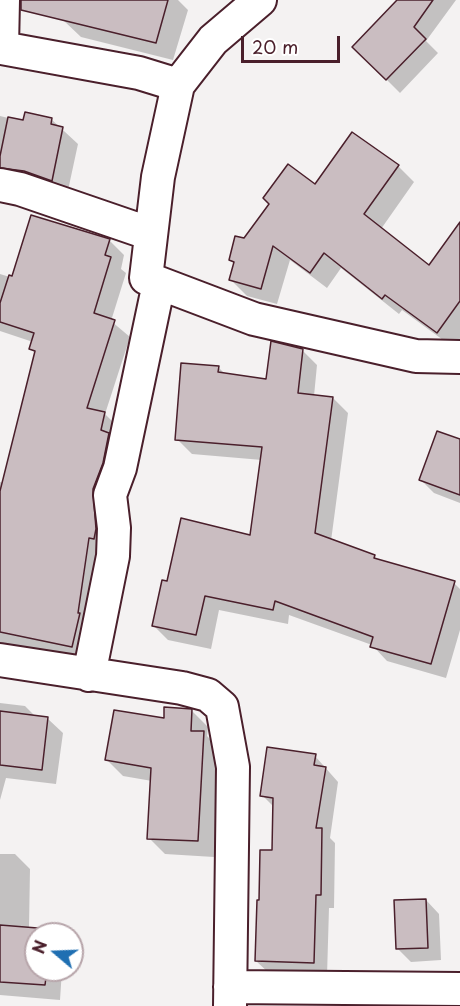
<!DOCTYPE html>
<html>
<head>
<meta charset="utf-8">
<style>
	body { margin:0 }
	#map { position:relative; width:460px; height:1006px; overflow:hidden; background:#f4f2f2; font-family:"Playpen Sans",sans-serif }
	canvas { display:block }
	.north { position:absolute; left:24px; top:922px; width:60px; height:60px; box-sizing:border-box; background:#fff; border:2px solid #b7a5aa; border-radius:50%; rotate:289deg; font-size:16px; font-weight:700; line-height:24px; text-align:center; color:#4a1f2b }
	.north::after { content:''; display:block; margin:auto; width:21px; height:27px; background:#1f6fb2; clip-path:polygon(50% 0,100% 100%,50% 72%,0 100%) }
	.scale { position:absolute; left:241px; top:36px; width:99px; height:27px; box-sizing:border-box; border:3px solid #4a1f2b; border-top:0; padding-left:8px; font-size:18px; line-height:21px; white-space:nowrap; color:#4a1f2b; -webkit-text-stroke:4px #fff; paint-order:stroke }
</style>
</head>
<body>
<div id="map">
<canvas width="460" height="1006"></canvas>
<div class="north">N</div>
<div class="scale">20 m</div>
</div>
<script>
const ctx = document.querySelector('canvas').getContext('2d');
ctx.lineJoin = 'round';
function fill(path, color) {
  ctx.fillStyle = color;
  ctx.fill(path, 'evenodd');
}
function trace(path, color, width, dash) {
  ctx.strokeStyle = color;
  ctx.lineWidth = width;
  ctx.lineCap = dash ? 'butt' : 'round';
  ctx.setLineDash(dash || []);
  ctx.stroke(path);
}
fill(new Path2D(`
	M68,0H178L188,10L173,60L81,37L63,20Z
	M399,0H456L426,41L438,53L400,93L354,47Z
	M0,116L25,122L51,119L78,144L67,195L0,182Z
	M398,166L414,182L381,229L429,267L460,224V339L454,348L402,310L399,314L341,268L327,288L290,260L277,304L247,296L231,280L235,264L230,259L245,240L315,187Z
	M109,240L124,255L121,269L126,273L111,321L130,337L105,414L120,429L87,662L0,644V482L4,483L36,354L31,349L33,342L0,331V274L13,278Z
	M302,350L317,365L314,396L333,398L348,413L331,541L374,556L379,561L454,583L460,589V630L446,678L387,661L372,645L289,615L288,624L219,610L211,649L168,640L153,625L168,582L251,537L262,460L192,454L177,439L218,367L226,375L268,381Z
	M460,440V503L434,493L421,480Z
	M0,703L25,706L36,717L48,719L63,733L56,784L6,778L0,800Z
	M192,711L208,727L207,736L220,749L214,857L165,854L149,838L152,781L123,776L107,760L165,720Z
	M315,756L338,782L330,838L335,843L334,908H329L327,976L270,974L256,961L261,902L274,851L275,808L262,795Z
	M0,854H15L30,869L29,928L50,930L54,934H36V970H62L60,1000L0,995Z
	M426,900L439,914L441,960L411,962L397,948Z`), '#0003');
const building = new Path2D(`
	M21,0H168L156,43L21,10Z
	M397,0H433L414,27L426,39L386,80L352,47Z
	M25,112L52,118L51,124L63,127L52,181L24,171L0,168V156L8,117L23,120Z
	M352,132L399,165L364,214L429,265L460,222V301L437,333L385,295L382,299L324,253L310,273L273,246L261,289L229,280L234,262L229,260L235,236L244,238L269,204L263,198L288,164L315,184Z
	M31,215L110,239L105,255L111,257L94,313L115,320L87,408L105,412L101,430L109,433L103,463L93,489L96,529L94,539L89,538L78,613H80L72,647L0,632V491L35,351L29,349L34,333L0,322V303L9,275L12,276Z
	M271,341L303,349L298,393L333,397L315,533L375,555L374,558L455,581L431,664L370,647L373,637L275,601L273,610L205,596L196,635L152,626L162,580L167,581L181,518L250,535L262,447L175,440L181,363L219,366L218,372L266,379Z
	M437,431L460,439V495L419,480Z
	M164,707L192,709L191,731H204L198,841L147,839L151,768L105,760L114,710L164,718Z
	M0,711L48,717L42,770L0,765Z
	M267,747L316,754L314,765L326,767L316,828H322L321,895H316L314,963L255,961L257,900H259L260,850H272L273,798L260,796Z
	M426,899L428,948L396,949L394,900Z
	M0,925L50,929V934H36V970H47L45,985L0,982Z`);
fill(building, '#cabdc1');
trace(building, '#4a1f2b', 1.5);
const minor = new Path2D(`
	M3,0L2,48L139,73L178,85L213,40L260,0
	M178,85L158,177L146,278L254,319L416,356L460,357
	M0,185L20,189L151,234
	M0,660L182,688L208,695L222,707L233,767L230,1006
	M89,675L113,556L114,528L110,495L120,468L159,283
	M230,987L460,989`);
trace(minor, '#4a1f2b', 36);
trace(minor, '#fff', 32);
</script>
</body>
</html>
